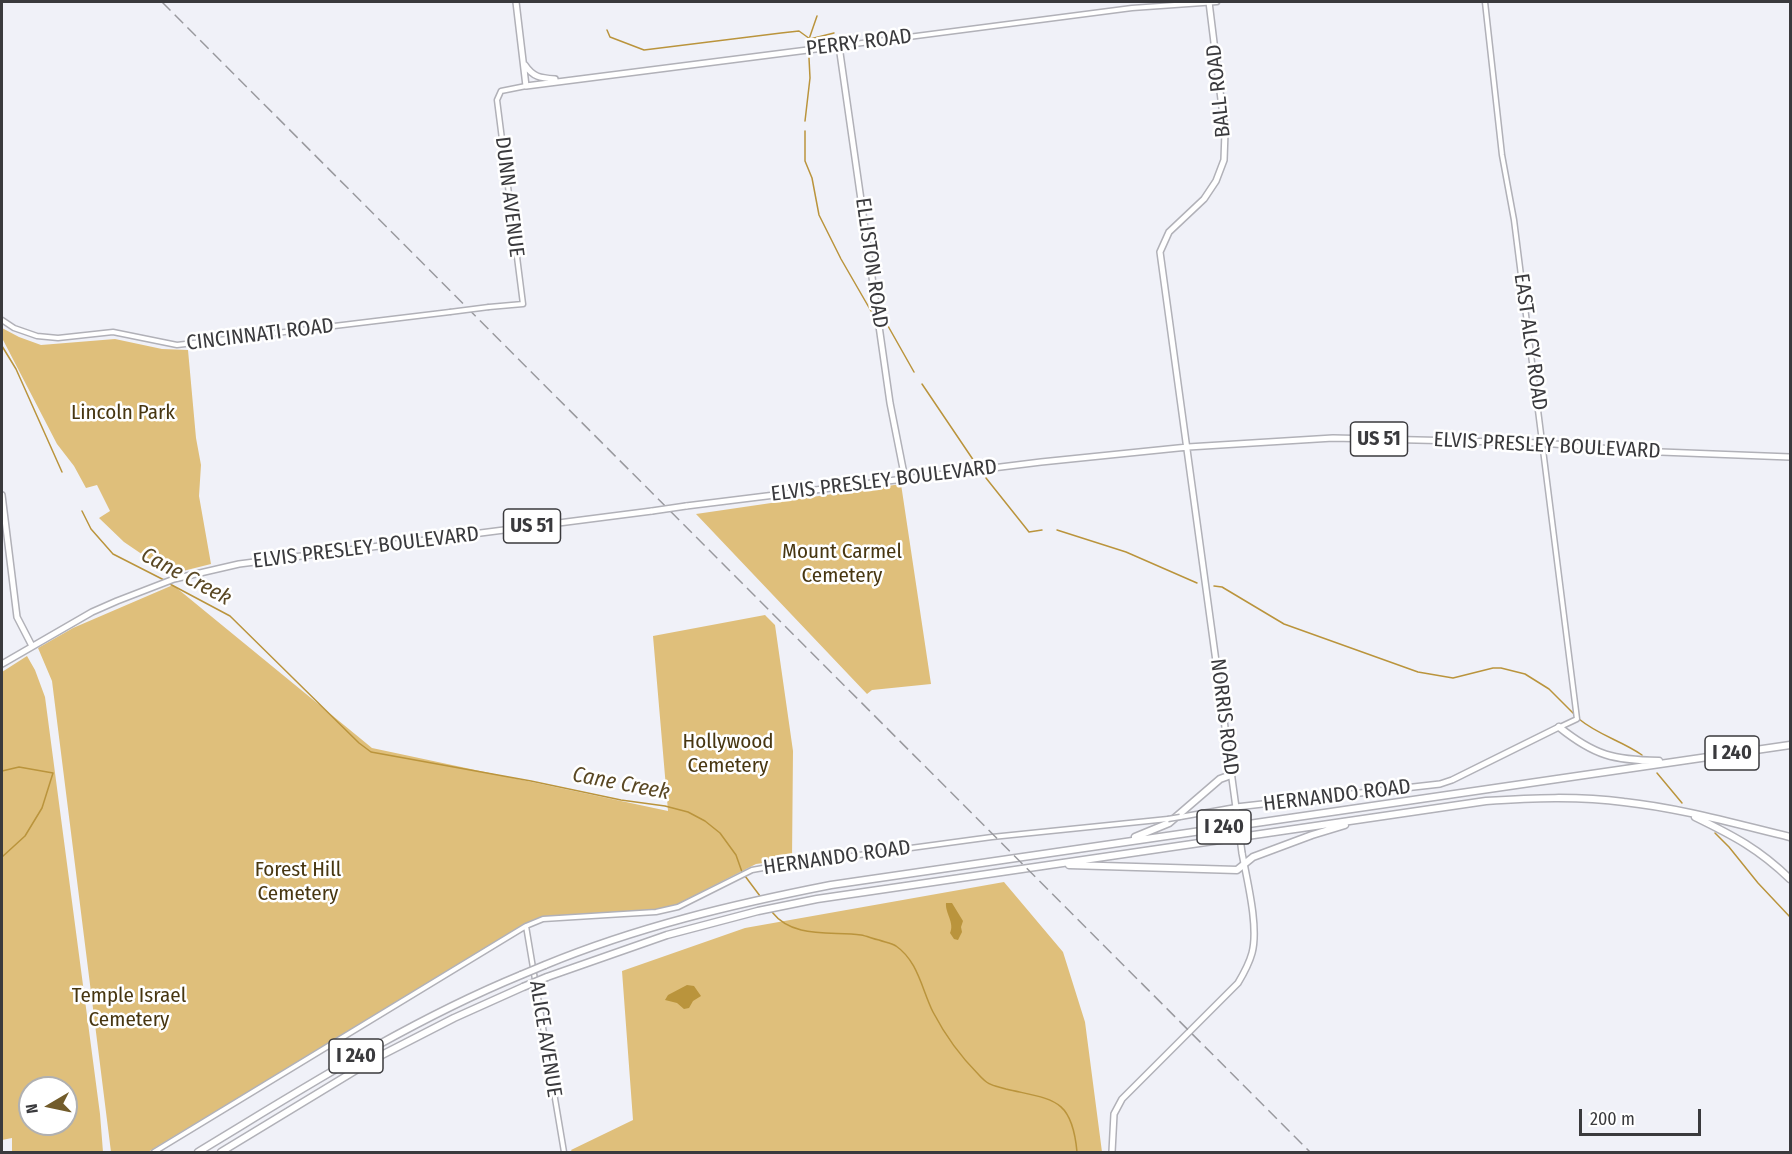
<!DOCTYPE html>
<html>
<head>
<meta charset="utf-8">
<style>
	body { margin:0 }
	#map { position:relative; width:1792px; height:1154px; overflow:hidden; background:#f0f1f8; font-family:"Fira Sans Condensed",sans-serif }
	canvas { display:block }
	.frame { position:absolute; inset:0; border:3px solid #3a3a3d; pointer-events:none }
	.north { position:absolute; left:18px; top:1076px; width:60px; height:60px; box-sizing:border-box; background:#fff; border:2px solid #b0b0b1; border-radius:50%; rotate:261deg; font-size:16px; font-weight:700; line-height:24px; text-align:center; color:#3a3a3d }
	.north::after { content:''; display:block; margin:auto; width:21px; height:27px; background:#725c2b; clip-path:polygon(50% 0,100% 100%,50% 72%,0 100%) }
	.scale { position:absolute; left:1579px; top:1109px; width:122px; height:27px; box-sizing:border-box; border:3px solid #3a3a3d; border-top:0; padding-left:8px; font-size:18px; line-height:21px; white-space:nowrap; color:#3a3a3d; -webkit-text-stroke:4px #fff; paint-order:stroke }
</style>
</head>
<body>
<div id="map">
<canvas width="1792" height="1154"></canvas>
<div class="frame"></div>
<div class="north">N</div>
<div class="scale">200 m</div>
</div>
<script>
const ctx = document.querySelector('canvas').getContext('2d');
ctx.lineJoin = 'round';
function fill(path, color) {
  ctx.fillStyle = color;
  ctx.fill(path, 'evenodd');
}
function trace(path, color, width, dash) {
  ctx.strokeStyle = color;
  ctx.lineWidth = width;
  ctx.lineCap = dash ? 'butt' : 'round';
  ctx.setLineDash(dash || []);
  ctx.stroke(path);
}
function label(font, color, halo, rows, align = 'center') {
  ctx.font = font + ' "Fira Sans Condensed",sans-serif';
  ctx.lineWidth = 5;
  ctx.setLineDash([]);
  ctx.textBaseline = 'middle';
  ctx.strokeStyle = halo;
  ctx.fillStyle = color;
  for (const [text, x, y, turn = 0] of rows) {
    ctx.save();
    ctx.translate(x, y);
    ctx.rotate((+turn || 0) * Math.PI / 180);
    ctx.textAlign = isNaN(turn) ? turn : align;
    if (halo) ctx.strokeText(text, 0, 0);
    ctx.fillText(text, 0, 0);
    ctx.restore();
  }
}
fill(new Path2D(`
	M2,328L19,337L41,345L115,339L162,349L188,350L196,438L201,465L199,496L211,564L171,574L124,542L99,518L110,511L97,485L86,488L74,466L57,444L2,338Z
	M901,484L931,684L872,690L867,694L696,514Z
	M173,585L372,748L668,811L653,636L765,615L775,625L793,751L792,859L756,864L676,905L648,911L535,919L148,1152H111L52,681L38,648L73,628Z
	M27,656L35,670L45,697L100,1114L103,1152H12V1138L2,1140V672ZM30,1088H66V1124H30Z
	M1004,882L1063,952L1085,1022L1102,1152H572L571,1150L633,1120L622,971L745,928Z`), '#dfbf7b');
fill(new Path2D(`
	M946,903H952L963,921L961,927L962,932L958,940L954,939L950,933C955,923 945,913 946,903Z
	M687,985L694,986L701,996L693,1001L689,1008L684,1009L677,1003L665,1000L668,995Z`), '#ba943c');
trace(new Path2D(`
	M607,30L610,37L644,50L781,33L799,31L810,39L834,33
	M808,42L817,16
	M805,121L810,78L809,58
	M805,131V161L812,178L819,215L841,259L871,311
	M888,326L914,372
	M2,346L16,369L62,472
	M922,384L976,464
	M986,478L1029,532L1042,530
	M82,511L91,529L113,554L164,580
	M1057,530L1126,552L1197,583
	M168,583L230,616L359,743L371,752L531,781L621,800L665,806L688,812L705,821L720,833L736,855L742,872
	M1214,586L1222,587L1284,624L1418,672L1453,678L1493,668H1501L1525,674L1549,689L1576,716
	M1579,719C1598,735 1622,741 1642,755
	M2,771L19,767L53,773L42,808L25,836L2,857
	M1657,773L1682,803
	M1715,833L1729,847L1758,883L1790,917
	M745,876L760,896
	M772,912C793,939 831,931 861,935C867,936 873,939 879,940C884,942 891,943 896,946C918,961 922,990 933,1012C945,1035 961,1057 979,1075C989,1086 992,1085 1006,1089C1053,1100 1072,1097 1077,1152`), '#ba943c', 1.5);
const minor = new Path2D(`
	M1485,2L1502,155L1514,220L1577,719L1560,727
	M839,46L1132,8L1217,2
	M489,307L523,304L497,100L501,91L526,86
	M2,320L14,328L37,336L58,338L113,332L177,345L450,312
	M1180,817L1236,807
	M526,926L564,1152
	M154,1152L526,926L543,919L656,912L678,907L752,870L763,868L992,837L1168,819`);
const major = new Path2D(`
	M516,2L526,86L839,46L890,403L905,479
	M1209,2L1225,132L1224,160L1216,181L1204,199L1169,232L1160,252L1237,815
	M525,65C533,77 540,78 555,79
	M2,495L17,617L32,646
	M686,506L1041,462L1188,447L1333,438L1543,443L1635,451L1790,457
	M2,664L92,612L117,601L174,579L239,564L652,511
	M1236,807L1440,784L1452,780L1559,727
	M1112,1152L1114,1114L1122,1099L1238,983C1244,973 1249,964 1252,953C1259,927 1247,880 1242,853`);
const highway = new Path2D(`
	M1559,727C1595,756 1614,760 1659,761
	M1695,817C1734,836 1759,849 1790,879
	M1135,837L1169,823L1220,779L1231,775
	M1069,865L1237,870L1253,857L1312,835L1345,825
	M545,965C637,927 734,904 831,885L1790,745
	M547,977L667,935L758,911L817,899L1486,801C1532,798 1578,796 1624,802C1680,808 1736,824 1790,837
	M198,1152C304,1088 407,1022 521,975
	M221,1152L376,1058L454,1018L523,987`);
trace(minor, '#b1b1b8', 7);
trace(major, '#b1b1b8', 8);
trace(highway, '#b1b1b8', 9);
trace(minor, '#fff', 4);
trace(major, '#fff', 5);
trace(highway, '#fff', 6);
trace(new Path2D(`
	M162,2L1310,1152`), '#99999e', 1.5, [12, 6]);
const minorBridge = new Path2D(`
	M450,312L489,307
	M1168,819L1180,817`);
const majorBridge = new Path2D(`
	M652,511L686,506
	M1237,815L1242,853`);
const highwayBridge = new Path2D(`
	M521,975L545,965
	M523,987L547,977`);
trace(minorBridge, '#b1b1b8', 7, []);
trace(majorBridge, '#b1b1b8', 8, []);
trace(highwayBridge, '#b1b1b8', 9, []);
trace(minorBridge, '#fff', 4);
trace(majorBridge, '#fff', 5);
trace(highwayBridge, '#fff', 6);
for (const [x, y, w] of [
	[1379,439,57],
	[532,526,57],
	[1732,753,54],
	[1224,827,54],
	[356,1056,54]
]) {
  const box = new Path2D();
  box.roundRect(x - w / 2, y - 17, w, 34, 4.5);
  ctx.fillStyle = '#fff';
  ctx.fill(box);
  trace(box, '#3a3a3d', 1.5);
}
label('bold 20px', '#3a3a3d', null, [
	["US 51",1379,439],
	["US 51",532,526],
	["I 240",1732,753],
	["I 240",1224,827],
	["I 240",356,1056]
]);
label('21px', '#3a3a3d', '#fff', [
	["PERRY ROAD",859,43,-7],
	["BALL ROAD",1219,91,-96],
	["DUNN AVENUE",509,197,83],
	["ELLISTON ROAD",871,263,82],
	["CINCINNATI ROAD",260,335,-7],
	["EAST ALCY ROAD",1530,342,82],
	["ELVIS PRESLEY BOULEVARD",1547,446,3],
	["ELVIS PRESLEY BOULEVARD",884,481,-7],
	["ELVIS PRESLEY BOULEVARD",366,548,-7],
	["NORRIS ROAD",1224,717,83],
	["HERNANDO ROAD",1337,796,-7],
	["HERNANDO ROAD",837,858,-8],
	["ALICE AVENUE",545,1039,81]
]);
label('21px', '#473611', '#fff', [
	["Lincoln Park",123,413],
	["Mount Carmel",842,552],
	["Cemetery",842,576],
	["Hollywood",728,742],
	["Cemetery",728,766],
	["Forest Hill",298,870],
	["Cemetery",298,894],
	["Temple Israel",129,996],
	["Cemetery",129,1020]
]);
label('italic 22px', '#5a4824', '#fff', [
	["Cane Creek",186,577,28],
	["Cane Creek",621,784,11]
]);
</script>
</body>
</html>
